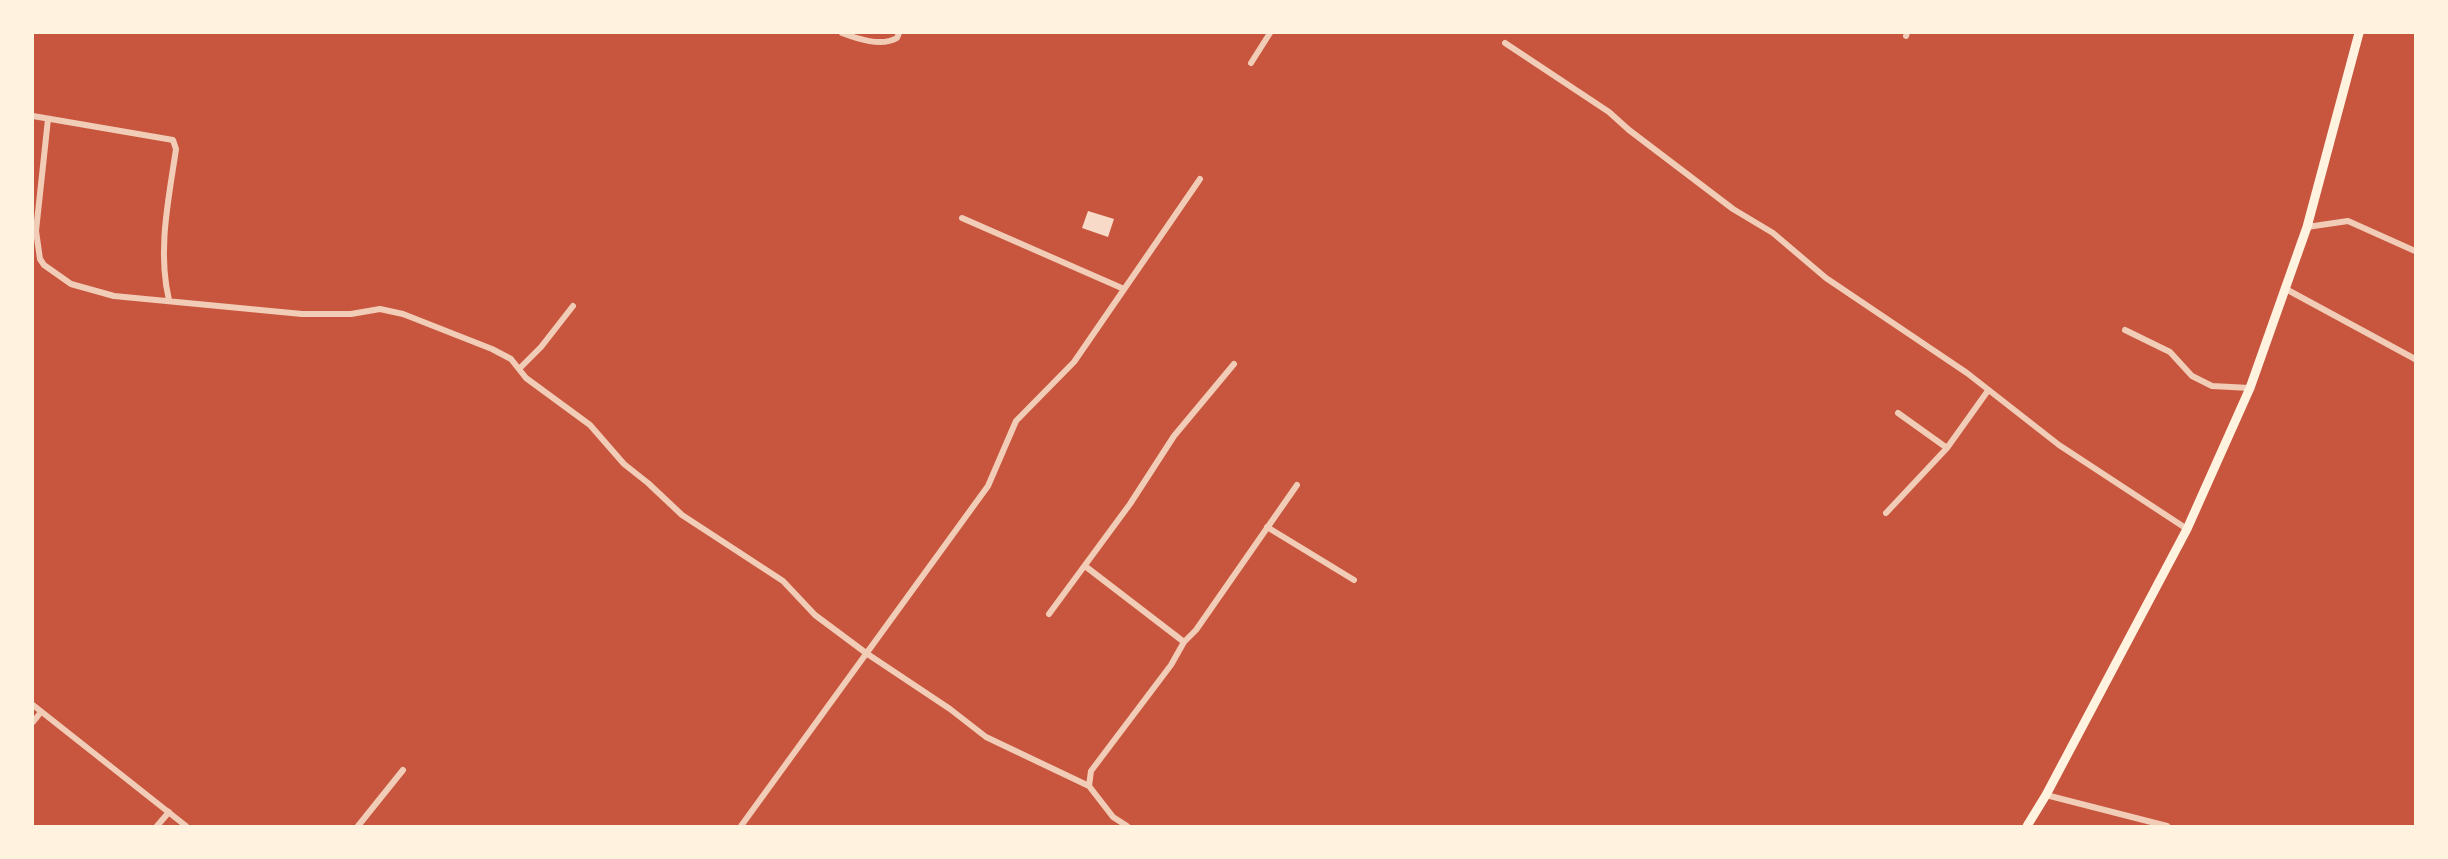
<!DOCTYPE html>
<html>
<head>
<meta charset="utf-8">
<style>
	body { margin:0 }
	#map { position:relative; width:2448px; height:859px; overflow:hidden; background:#c8553d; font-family:Poppins,sans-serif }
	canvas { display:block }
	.frame { position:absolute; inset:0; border:34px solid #fff3e0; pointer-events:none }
</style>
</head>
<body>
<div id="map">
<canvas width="2448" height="859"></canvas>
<div class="frame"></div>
</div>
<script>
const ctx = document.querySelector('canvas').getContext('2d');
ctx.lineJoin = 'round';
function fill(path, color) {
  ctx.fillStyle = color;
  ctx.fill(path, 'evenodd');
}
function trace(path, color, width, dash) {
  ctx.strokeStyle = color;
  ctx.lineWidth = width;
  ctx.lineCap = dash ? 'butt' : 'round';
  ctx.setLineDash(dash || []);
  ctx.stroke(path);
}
fill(new Path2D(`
	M1088,211L1114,219L1108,237L1082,228Z`), '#f7dbc8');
trace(new Path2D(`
	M842,33C858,39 881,47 897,38L899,33
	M1906,36L1907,33
	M1505,43L1609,112L1629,130L1733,209L1773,233L1826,278L1967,373L2059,445L2187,529
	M1251,63L1270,33
	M33,116L173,140L176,149C169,198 157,250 169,300
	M48,119L36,231L40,259L44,265L71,284L114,296L302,314H351L380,309L403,314L492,349L511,359L526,378L590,425L624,464L648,483L682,515L783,581L815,615L866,653L950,709L986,737L1089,786L1113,817L1127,826
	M962,218L1124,289
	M2307,227L2348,221L2415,251
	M2284,288L2415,359
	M2125,330L2170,352L2192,376L2212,386L2250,388
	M519,369L541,347L573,306
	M1898,413L1947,448
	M1886,513L1947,448L1987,392
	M1267,527L1354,580
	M1085,566L1184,642L1171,665L1091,771L1089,786
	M1049,614L1130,504L1174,436L1234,364
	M1184,642L1196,630L1297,485
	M33,705L186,826
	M33,722L41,712
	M2046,795L2167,826
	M157,826L169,812
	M358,826L403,770
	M741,826L988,486L1016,421L1074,362L1200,179`), '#f1ccb7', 6);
trace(new Path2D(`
	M2027,826L2046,795L2187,529L2250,388L2307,227L2359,33`), '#fff3e0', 9);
</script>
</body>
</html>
